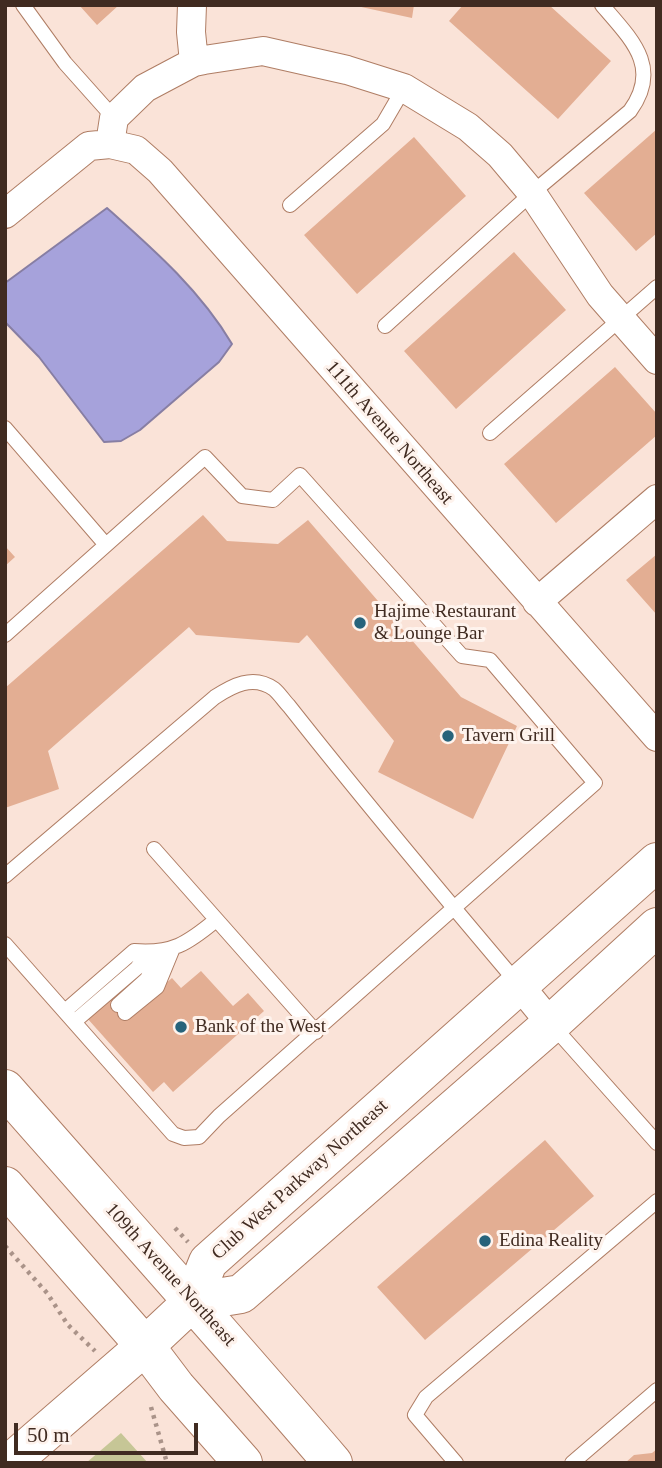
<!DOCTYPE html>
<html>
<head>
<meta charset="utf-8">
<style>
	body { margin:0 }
	#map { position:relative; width:662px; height:1468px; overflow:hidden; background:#fae3d8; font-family:"Times New Roman",serif }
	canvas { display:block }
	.frame { position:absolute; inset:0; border:7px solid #402b21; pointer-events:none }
	.scale { position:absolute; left:14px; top:1423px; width:184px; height:32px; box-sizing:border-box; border:4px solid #402b21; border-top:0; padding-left:9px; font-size:21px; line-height:24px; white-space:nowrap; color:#402b21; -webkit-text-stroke:5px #fef3ed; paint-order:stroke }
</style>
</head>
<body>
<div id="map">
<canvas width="662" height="1468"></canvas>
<div class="frame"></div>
<div class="scale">50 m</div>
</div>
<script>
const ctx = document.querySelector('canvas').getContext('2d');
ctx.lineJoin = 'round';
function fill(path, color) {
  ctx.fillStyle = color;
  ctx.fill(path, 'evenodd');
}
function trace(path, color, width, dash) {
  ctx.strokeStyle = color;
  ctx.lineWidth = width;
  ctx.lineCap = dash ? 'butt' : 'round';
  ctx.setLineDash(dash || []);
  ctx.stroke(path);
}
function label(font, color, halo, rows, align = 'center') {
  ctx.font = font + ' "Times New Roman",serif';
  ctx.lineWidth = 6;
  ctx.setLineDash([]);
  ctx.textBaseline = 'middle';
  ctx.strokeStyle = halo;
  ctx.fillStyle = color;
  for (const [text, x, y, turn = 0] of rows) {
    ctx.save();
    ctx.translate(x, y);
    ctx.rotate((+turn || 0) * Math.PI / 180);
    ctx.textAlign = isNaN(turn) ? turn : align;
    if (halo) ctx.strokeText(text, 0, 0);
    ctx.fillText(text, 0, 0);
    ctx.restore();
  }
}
fill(new Path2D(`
	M121,1433L148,1463H86Z`), '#c6c696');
const water = new Path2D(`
	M107,208C153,249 200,290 232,344L219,362L140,430L121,441L104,442L39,357L5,322V283Z`);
fill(water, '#a6a2db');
trace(water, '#877ea3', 2);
fill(new Path2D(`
	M79,5H119L97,25Z
	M352,5H414L412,18Z
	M463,5H549L611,61L558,119L449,21Z
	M657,129V233L636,251L584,193Z
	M414,137L466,196L357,294L304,235Z
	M514,252L566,310L456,409L404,351Z
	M615,367L657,414V435L556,523L504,464Z
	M203,515L227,541L278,544L308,520L461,697L517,726L473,819L378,772L394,741L307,635L299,643L196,635L189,627L48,751L59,789L5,808V688Z
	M5,546L15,557L5,566Z
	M657,554V615L626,580Z
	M201,971L233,1006L248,993L264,1011L173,1092L164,1082L153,1092L87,1018L111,996L128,1016L172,978L181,988Z
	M545,1140L594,1196L425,1340L377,1287Z
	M657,1449V1463H625L634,1455L652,1453Z`), '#e3ae93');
const lane = new Path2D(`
	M23,5L65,63L114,118
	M290,205L383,124L404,88
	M385,326L532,193L630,111C662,67 631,39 602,5
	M5,428L106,545L5,635
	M490,433L657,287
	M154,849L316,1032
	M5,876L215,697C232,686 253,674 274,689C279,693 284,701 289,706C364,801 441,893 519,985
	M5,944L173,1134L184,1138L199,1137L219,1116L595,783L490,660L462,656L300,475L273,500L242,496L205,457L106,545
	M118,1005L147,979L160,953
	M65,1011L134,951C172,954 187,944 216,920
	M125,1013L157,987L173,948
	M74,1022L137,968L148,952
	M552,1025L657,1143
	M456,1463L415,1415L426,1397L657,1201
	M572,1463L657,1390`);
const street = new Path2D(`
	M192,5L191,32L194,62
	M110,144L136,150L160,171L657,737
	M5,214L89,146L110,144L114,118L145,88L194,62L204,60L263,51L347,70L404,88L468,127L500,155L532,193L600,295L657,360
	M537,602L657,499
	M520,986L551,1024`);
const secondary = new Path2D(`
	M5,1089C115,1214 225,1337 333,1463
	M5,1186L145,1346L176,1387L243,1463
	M192,1302L241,1294L551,1024L657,927
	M10,1463L145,1346L192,1302L208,1262L657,862`);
trace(lane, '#af7d64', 16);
trace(street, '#af7d64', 30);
trace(secondary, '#af7d64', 40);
trace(new Path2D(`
	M175,1228L188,1242
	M5,1246L47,1293L68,1325L95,1351
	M151,1407L167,1463`), '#aa9389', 4.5, [3.5, 5]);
trace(lane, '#fff', 14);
trace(street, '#fff', 28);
trace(secondary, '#fff', 38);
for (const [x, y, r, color] of [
	[360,623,7,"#27637b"],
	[448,736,7,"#27637b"],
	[181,1027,7,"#27637b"],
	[485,1241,7,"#27637b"]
]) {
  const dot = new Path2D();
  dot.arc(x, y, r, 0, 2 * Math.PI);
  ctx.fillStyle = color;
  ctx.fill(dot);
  trace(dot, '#fef3ed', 2.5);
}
label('19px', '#402b21', '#fef3ed', [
	["111th Avenue Northeast",389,433,49],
	["Club West Parkway Northeast",300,1180,-42],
	["109th Avenue Northeast",170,1275,48]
]);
label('19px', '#402b21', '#fef3ed', [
	["Hajime Restaurant",374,612],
	["& Lounge Bar",374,634],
	["Tavern Grill",462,736],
	["Bank of the West",195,1027],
	["Edina Reality",499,1241]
], 'left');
</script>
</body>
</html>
